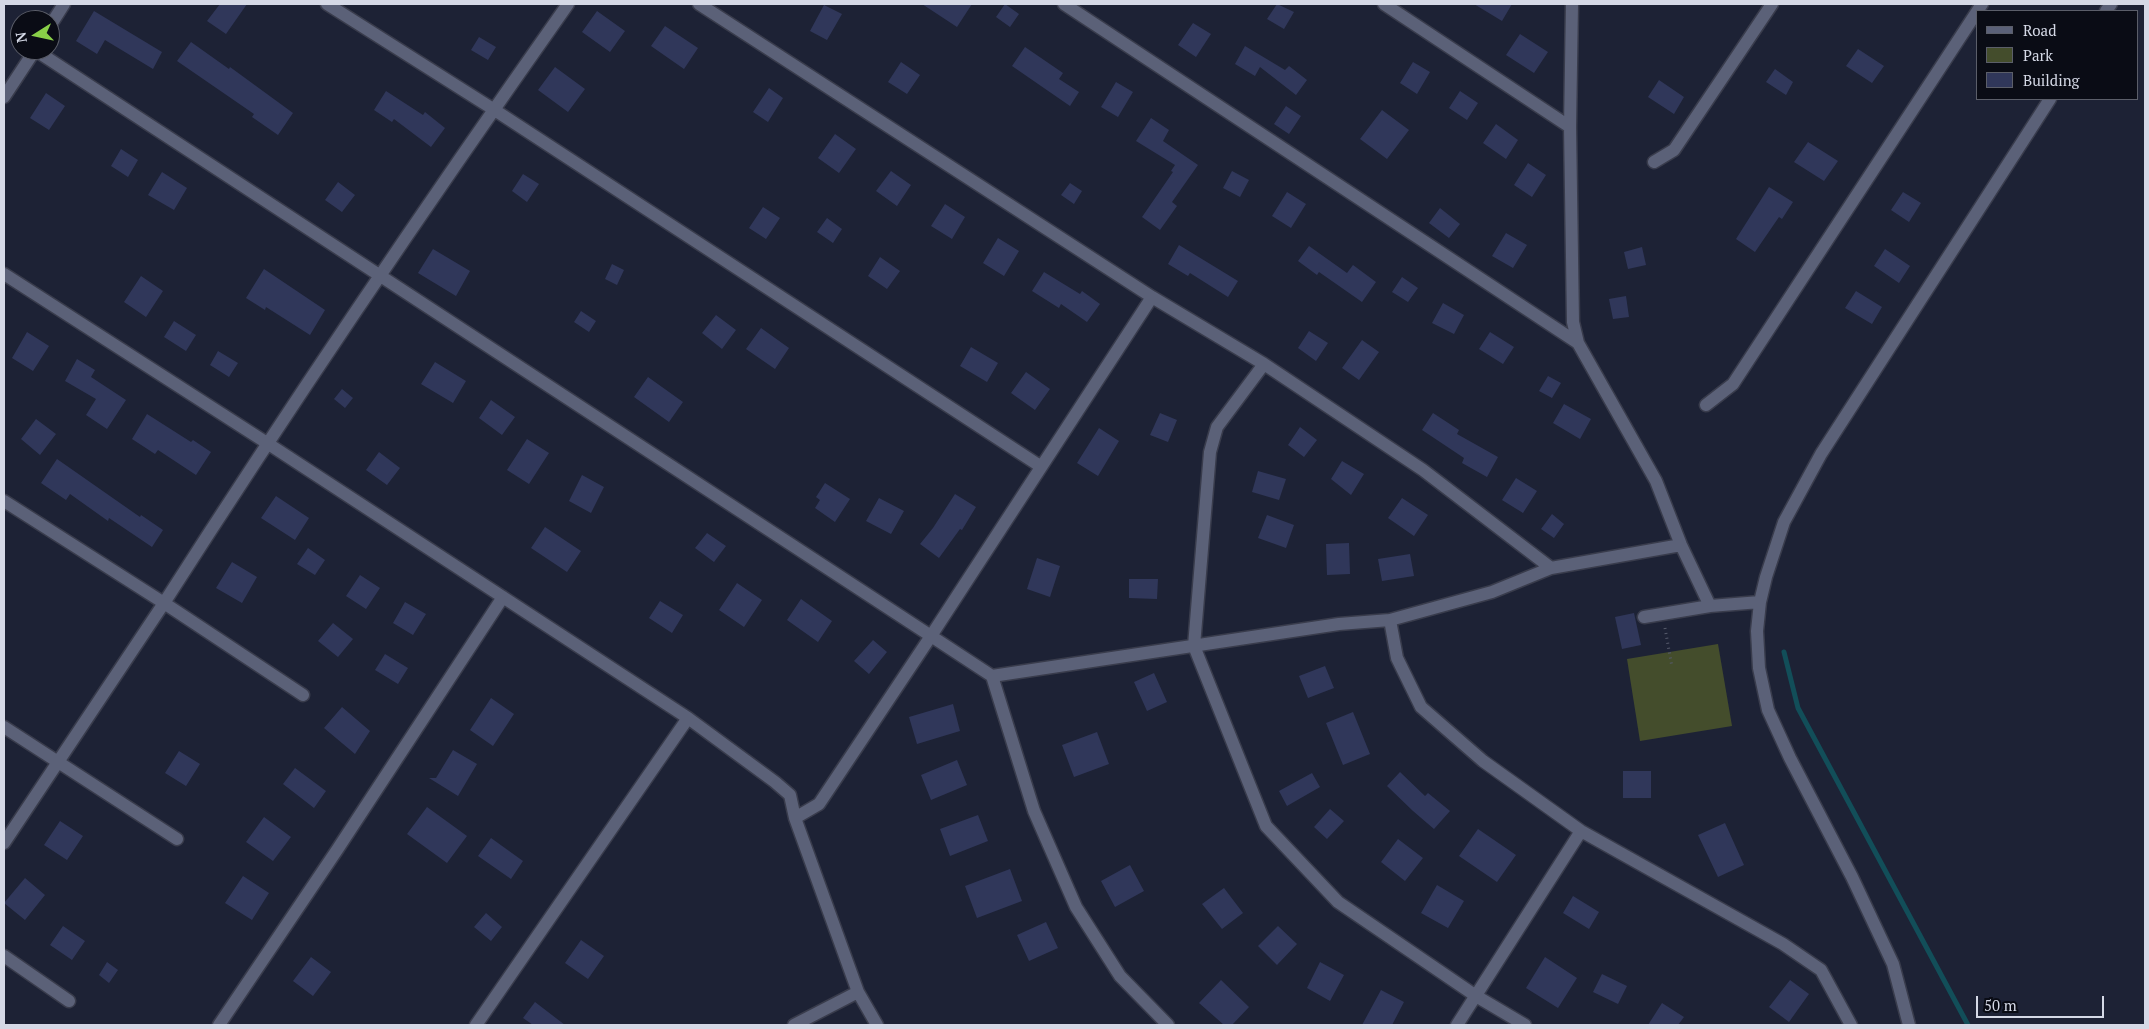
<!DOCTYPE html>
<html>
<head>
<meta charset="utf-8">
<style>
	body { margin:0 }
	#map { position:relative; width:2149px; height:1029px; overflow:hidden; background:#1d2235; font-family:"PT Serif",serif }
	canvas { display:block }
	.frame { position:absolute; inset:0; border:5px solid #d5d9e6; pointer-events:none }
	.legend { position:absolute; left:1976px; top:10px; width:162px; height:90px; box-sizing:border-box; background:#0a0c15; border:1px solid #5b5e69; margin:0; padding:6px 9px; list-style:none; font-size:15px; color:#d5d9e6 }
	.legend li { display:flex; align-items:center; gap:10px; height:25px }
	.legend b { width:25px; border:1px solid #5b5e69 }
	.north { position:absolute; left:10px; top:10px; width:50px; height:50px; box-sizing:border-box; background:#0a0c15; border:1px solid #5b5e69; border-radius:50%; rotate:260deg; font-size:14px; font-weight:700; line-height:20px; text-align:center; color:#d5d9e6 }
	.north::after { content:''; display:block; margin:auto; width:18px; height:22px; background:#89cf48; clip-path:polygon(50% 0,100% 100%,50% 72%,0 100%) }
	.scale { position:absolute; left:1976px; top:996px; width:128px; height:22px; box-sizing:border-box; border:2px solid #d5d9e6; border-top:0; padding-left:6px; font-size:15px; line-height:18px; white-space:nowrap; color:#d5d9e6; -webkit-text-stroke:4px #0a0c15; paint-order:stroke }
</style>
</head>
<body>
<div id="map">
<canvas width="2149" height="1029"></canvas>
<div class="frame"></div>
<ul class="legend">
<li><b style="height:6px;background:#5b6178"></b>Road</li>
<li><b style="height:14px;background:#444d2c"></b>Park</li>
<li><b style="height:14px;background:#30375a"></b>Building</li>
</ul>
<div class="north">N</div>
<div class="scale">50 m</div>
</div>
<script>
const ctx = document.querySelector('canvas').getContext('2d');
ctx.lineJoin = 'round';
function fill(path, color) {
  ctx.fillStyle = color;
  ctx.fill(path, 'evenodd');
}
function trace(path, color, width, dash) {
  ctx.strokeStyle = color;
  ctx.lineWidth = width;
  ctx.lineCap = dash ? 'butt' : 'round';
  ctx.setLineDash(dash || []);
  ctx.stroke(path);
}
fill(new Path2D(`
	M1718,644L1732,726L1640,741L1627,659Z`), '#444d2c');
trace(new Path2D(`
	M1784,652L1798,708L1968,1025`), '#124e59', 5);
fill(new Path2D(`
	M220,4H247L226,34L207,21Z
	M922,4H972L957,27Z
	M1005,4L1019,14L1010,27L996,17Z
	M1277,4L1294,12L1284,29L1267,19Z
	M1474,4H1512L1502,21Z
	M824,5L842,14L827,40L810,31Z
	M94,11L162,52L153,69L105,40L97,54L76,41Z
	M597,11L625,31L610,52L582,32Z
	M1193,23L1211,34L1196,57L1178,45Z
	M665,26L698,48L684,69L651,46Z
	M1520,34L1548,52L1534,73L1506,55Z
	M479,37L496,47L488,60L471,50Z
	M191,42L229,69L230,67L293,113L278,135L252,117L254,114L177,61Z
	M1245,46L1285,70L1289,66L1307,80L1296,95L1260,67L1255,76L1235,64Z
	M1025,47L1063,73L1059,79L1079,92L1070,106L1012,66Z
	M1858,49L1884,66L1872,83L1846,66Z
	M901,62L920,75L907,94L888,82Z
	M1413,62L1430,72L1417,94L1400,83Z
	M555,67L585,89L568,112L538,90Z
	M1775,69L1793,82L1786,95L1766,82Z
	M1659,80L1684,97L1674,114L1648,97Z
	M1116,82L1133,92L1118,117L1101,107Z
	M769,88L783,98L768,122L753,112Z
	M386,91L423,115L425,112L445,128L431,147L394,119L392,122L374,110Z
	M1460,91L1478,103L1467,120L1449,108Z
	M46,93L65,106L49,130L30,118Z
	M1286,106L1301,116L1289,134L1274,124Z
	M1382,110L1409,130L1387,159L1360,139Z
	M1151,118L1169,130L1163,141L1198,165L1172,202L1177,206L1160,230L1142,217L1173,172L1171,171L1175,165L1136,141Z
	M1496,124L1518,140L1506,159L1483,143Z
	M835,134L856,149L839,173L818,158Z
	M1808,142L1838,161L1824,181L1794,162Z
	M121,149L138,160L128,177L111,166Z
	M1528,163L1546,175L1532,197L1514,185Z
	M891,171L911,185L897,206L876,191Z
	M1232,171L1249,180L1240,197L1223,188Z
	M162,172L187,188L174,210L148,195Z
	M523,174L539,184L527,202L512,191Z
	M338,182L355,195L342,212L325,200Z
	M1070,183L1082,191L1074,204L1061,195Z
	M1769,187L1793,202L1782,219L1779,217L1755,252L1736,239Z
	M1287,192L1306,204L1291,228L1272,216Z
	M1903,192L1921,203L1909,222L1891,210Z
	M945,204L965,217L952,239L931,226Z
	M763,207L780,218L766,239L749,228Z
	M1440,208L1460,224L1449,238L1429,223Z
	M827,218L842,229L833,243L817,232Z
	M1506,233L1527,245L1513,268L1492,256Z
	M998,238L1019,251L1004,276L983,263Z
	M1179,245L1238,281L1228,297L1190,273L1188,276L1168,264Z
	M1309,246L1347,273L1353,265L1376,282L1362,302L1319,272L1317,275L1298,261Z
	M1642,247L1646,265L1628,269L1624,252Z
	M433,249L470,271L456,296L418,273Z
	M1885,249L1910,266L1899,283L1874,266Z
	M880,257L900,271L887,289L868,276Z
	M612,264L624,270L617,285L605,279Z
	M264,269L325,310L310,335L266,307L265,310L246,298Z
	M1044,272L1080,294L1082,291L1100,304L1087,322L1061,304L1059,308L1032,291Z
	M141,276L163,291L146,317L124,302Z
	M1402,277L1418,288L1408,302L1392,292Z
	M1856,291L1882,307L1872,324L1845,308Z
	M1626,296L1629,317L1613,319L1609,299Z
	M1443,303L1464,315L1454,334L1432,323Z
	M581,311L596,321L589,332L574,322Z
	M716,315L736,330L722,349L702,333Z
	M174,321L196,335L186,351L164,337Z
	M761,328L789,348L775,369L746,349Z
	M1309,331L1328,343L1316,361L1298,348Z
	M27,332L49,346L33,371L12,358Z
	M1490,332L1514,347L1503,364L1479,349Z
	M1362,340L1379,352L1359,380L1342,368Z
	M971,347L998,363L987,382L960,366Z
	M218,351L238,363L229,377L210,365Z
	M77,359L95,370L91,377L126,400L107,429L86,415L96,399L65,381Z
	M435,362L466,381L453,403L421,384Z
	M1026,372L1050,389L1035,410L1011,393Z
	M1548,376L1561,383L1552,398L1539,391Z
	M648,377L683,402L669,422L634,397Z
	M342,389L353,398L345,408L334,399Z
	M491,400L515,417L502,435L479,418Z
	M1564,404L1591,419L1580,439L1553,423Z
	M1160,413L1177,420L1168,442L1150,435Z
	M1433,413L1459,430L1457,434L1498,457L1487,477L1462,463L1464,458L1422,430Z
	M147,414L191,442L193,440L211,452L196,475L158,450L155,454L132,439Z
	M36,419L56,434L40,455L21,439Z
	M1300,427L1317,440L1304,457L1288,445Z
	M1099,428L1119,441L1098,476L1077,463Z
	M527,439L549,453L529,484L507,470Z
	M379,452L400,468L387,485L366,470Z
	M57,459L140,517L141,515L163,530L152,547L109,518L108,521L70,494L66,500L41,483Z
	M1342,461L1364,474L1351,495L1331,479Z
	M1258,471L1286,479L1279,500L1252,492Z
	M582,475L604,487L591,513L569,501Z
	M1516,478L1537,491L1523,513L1502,500Z
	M825,483L850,499L835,522L815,508L820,500L816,497Z
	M955,494L976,507L962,530L960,529L939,558L920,544L933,528Z
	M276,496L309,518L295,540L261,518Z
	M879,498L904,511L891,534L866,521Z
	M1402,498L1428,515L1414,536L1388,518Z
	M1552,514L1564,524L1554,538L1541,529Z
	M1267,515L1294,525L1286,548L1258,538Z
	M545,527L581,551L567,572L531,548Z
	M707,533L726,546L714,562L695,548Z
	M1349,543L1350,574L1327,575L1326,544Z
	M308,548L325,560L315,575L297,564Z
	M1410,554L1414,576L1382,581L1378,559Z
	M1037,558L1060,566L1050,597L1027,589Z
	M232,562L257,577L242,603L216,588Z
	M360,575L380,588L366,609L346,596Z
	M1129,579H1158L1157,599L1129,598Z
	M737,583L762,600L744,627L719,610Z
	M801,599L832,621L818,642L787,620Z
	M660,601L683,615L672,633L649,618Z
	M405,602L426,614L413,635L393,623Z
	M1634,613L1641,645L1622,649L1615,617Z
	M333,623L353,639L338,657L318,641Z
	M873,640L887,652L869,674L854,661Z
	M385,654L408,668L398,684L375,670Z
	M1325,666L1334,688L1308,698L1299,676Z
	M1154,673L1167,702L1147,711L1134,682Z
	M491,698L514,714L493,746L470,730Z
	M953,704L960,731L917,744L909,717Z
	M342,707L370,731L355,754L324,728Z
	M1353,712L1370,754L1343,765L1326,723Z
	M1097,732L1109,764L1074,777L1062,745Z
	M453,750L477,764L458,796L429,778H436Z
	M179,751L200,764L186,786L165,773Z
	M957,760L967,785L931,800L921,775Z
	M295,768L326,791L314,808L283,784Z
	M1623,771H1651V798H1623Z
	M1400,772L1425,796L1428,793L1450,811L1434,829L1413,811L1387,786Z
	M1312,773L1320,787L1287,806L1279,791Z
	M427,807L467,836L447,863L407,834Z
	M1330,809L1344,821L1327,839L1314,827Z
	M978,815L988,841L950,856L940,829Z
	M264,817L291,837L273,861L246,842Z
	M60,821L83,836L67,860L44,845Z
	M1725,823L1744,865L1718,877L1698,835Z
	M1478,829L1516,855L1497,882L1459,856Z
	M491,838L523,861L511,879L478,856Z
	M1398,839L1423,858L1405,881L1381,862Z
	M1130,865L1144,891L1115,907L1101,881Z
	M1010,869L1022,901L977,918L965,886Z
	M243,876L269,893L252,920L225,903Z
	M25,878L45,895L25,920L4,903Z
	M1437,885L1464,901L1448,928L1421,913Z
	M1224,888L1243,913L1222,929L1202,904Z
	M1573,896L1599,912L1589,929L1563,913Z
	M486,913L502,927L491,941L474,927Z
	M1046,922L1058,948L1029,961L1017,935Z
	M63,926L85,941L72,960L50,945Z
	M1278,926L1297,944L1277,965L1258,946Z
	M581,940L604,956L588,979L565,963Z
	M311,957L331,972L313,996L293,981Z
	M1545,957L1577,978L1558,1008L1526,988Z
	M107,962L118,970L109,983L99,975Z
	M1320,962L1344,975L1330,1001L1307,988Z
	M1602,974L1627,986L1618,1004L1593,992Z
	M1221,980L1249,1007L1232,1025H1224L1199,1003Z
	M1790,980L1809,994L1789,1022L1769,1007Z
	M1381,990L1404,1002L1392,1025H1362Z
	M535,1002L565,1025H533L523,1018Z
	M1662,1003L1684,1017L1678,1025H1648Z`), '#30375a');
const minor = new Path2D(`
	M327,4L493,109L1040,466
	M699,4L1152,297L1264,364L1423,470L1551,568L1681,545
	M1064,4L1578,343
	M1384,4L1570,127
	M1572,4L1570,127L1573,322L1578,343L1656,481L1681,545L1710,606L1760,602
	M2106,11L2111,4
	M50,26L64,4
	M35,50L931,636L1152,297
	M4,97L35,50
	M1654,162L1674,150L1772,4
	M4,274L267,443L688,718L775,782L790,795L795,818L858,992L877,1025
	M1264,364L1217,427L1210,452L1194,646L1266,826L1338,902L1476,996L1525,1025
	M1706,405L1733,384L1982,4
	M4,501L164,603C294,400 429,201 568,4
	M1644,617L1710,606
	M1390,620L1397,658L1421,707L1483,761L1581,831L1783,944L1821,970L1851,1025
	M992,676L1034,811L1076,907L1120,976L1168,1025
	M4,727L177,839
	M795,818L819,804L931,636L992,676L1339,624L1390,620L1492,592L1551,568
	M4,843L164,603L303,695
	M4,956L69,1001
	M219,1025L337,850L503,597
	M476,1025L688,718
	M794,1025L858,992
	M1457,1025L1581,831
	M1909,1025L1893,964L1852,877L1790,758L1768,710L1759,668L1757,631L1760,602L1766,577L1784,522L1821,454L2050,99`);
trace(minor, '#393c4c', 15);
trace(new Path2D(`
	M1665,628L1672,667`), '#565a6b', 3, [1, 4]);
trace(minor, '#5b6178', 12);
</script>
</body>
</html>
